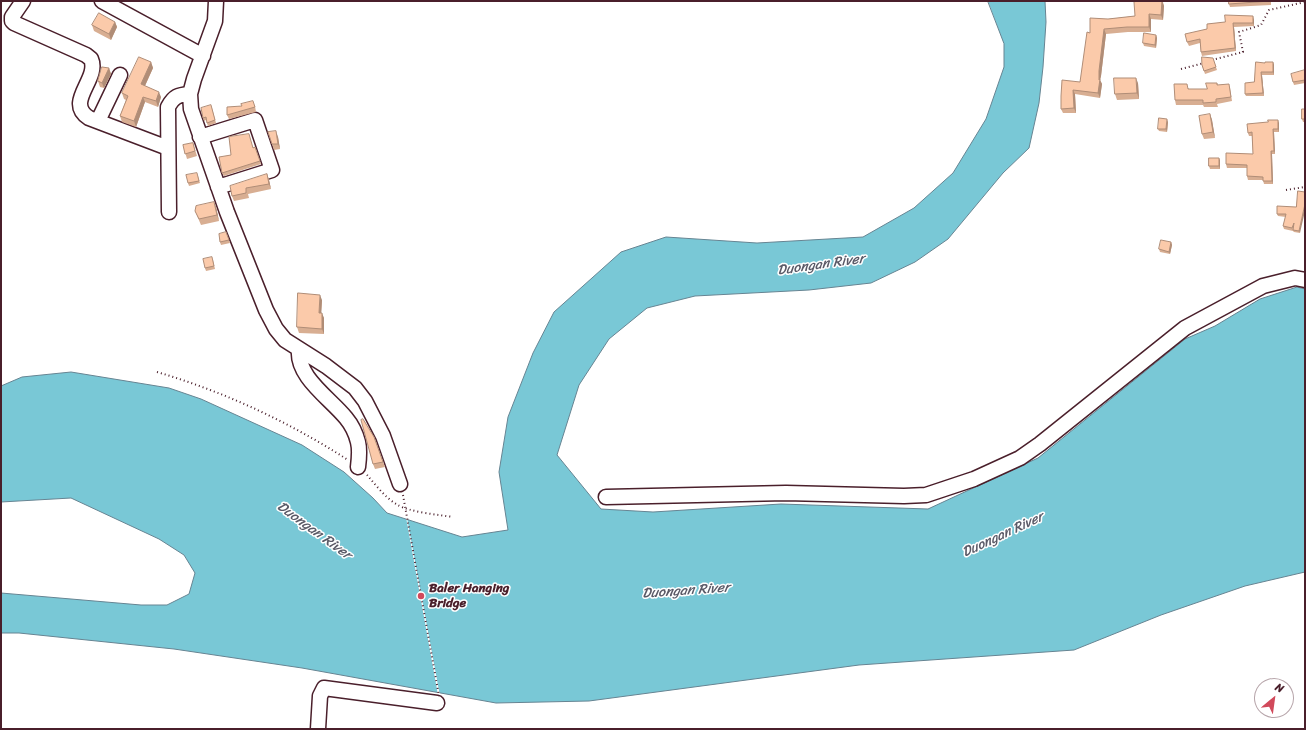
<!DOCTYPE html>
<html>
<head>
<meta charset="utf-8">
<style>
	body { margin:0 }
	#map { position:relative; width:1306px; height:730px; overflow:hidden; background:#fff; font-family:Sriracha,sans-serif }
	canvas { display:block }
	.frame { position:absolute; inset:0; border:2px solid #4a1f2b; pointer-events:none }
	.north { position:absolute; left:1254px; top:678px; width:40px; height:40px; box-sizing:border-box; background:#fff; border:1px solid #b7a5aa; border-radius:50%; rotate:29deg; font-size:11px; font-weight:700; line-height:16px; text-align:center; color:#4a1f2b }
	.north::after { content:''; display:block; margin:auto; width:14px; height:18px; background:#d1495b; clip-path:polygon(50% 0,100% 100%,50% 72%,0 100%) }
</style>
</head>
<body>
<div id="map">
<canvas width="1306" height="730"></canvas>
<div class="frame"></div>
<div class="north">N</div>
</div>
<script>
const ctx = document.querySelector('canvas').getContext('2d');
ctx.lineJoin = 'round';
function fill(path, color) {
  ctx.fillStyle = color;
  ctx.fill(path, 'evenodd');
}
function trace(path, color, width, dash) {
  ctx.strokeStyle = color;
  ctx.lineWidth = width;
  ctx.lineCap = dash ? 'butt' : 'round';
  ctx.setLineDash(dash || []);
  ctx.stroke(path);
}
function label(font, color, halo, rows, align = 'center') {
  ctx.font = font + ' Sriracha,sans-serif';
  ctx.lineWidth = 3;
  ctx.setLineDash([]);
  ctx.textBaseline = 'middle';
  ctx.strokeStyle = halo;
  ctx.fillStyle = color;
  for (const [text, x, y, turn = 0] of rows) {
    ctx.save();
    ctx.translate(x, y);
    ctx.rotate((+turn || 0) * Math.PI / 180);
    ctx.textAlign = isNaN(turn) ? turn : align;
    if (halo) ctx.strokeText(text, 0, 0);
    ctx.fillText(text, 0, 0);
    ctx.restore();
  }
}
const water = new Path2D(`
	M988,1H1045L1046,22L1043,67L1039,103L1029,148L1003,173L948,239L915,262L871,283L809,290L695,296L647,308L609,339L579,385L557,455L601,509L653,512L781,504L928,509L1038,458L1185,339L1215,326L1260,299L1297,287L1305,289V572L1245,586L1161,615L1074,650L859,665L589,701L496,703L302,668L174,649L19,633H1V593L141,605H167L189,594L195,573L184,555L159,539L71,498L1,502V386L22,377L71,372L169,388L201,399L302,445L344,472L373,498L387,513L462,537L508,530L499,472L508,417L533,353L554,312L621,252L666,237L757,243L863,237L914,208L953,173L986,119L1004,67V44Z`);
fill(water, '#79c8d6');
trace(water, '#668492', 1);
fill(new Path2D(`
	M406,517L407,518L440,696L438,695Z`), '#fff');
const minor = new Path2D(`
	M23,1L12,17V21L14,23L86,55L91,59C100,79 64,102 89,118L168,148
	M102,1L203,56
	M216,1L215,21L194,79L190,94L191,109L227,212L266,310L276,329L285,340L326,366L355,388L365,401L383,436L400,484
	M98,121L120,75
	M200,137L255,120L272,170L218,187
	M169,212L168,107C174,96 178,95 190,94
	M299,349C296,377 330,398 346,418C351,424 356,434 358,442C360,450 359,459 358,467
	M606,497L786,493L904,496L926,495L974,479L1020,458L1040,444L1185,328L1263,286L1295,278L1305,280
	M318,729L320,696L324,688L437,703`);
trace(minor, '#4a1f2b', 17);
trace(new Path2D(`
	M1212,60L1243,52L1239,32L1261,25L1269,10L1305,2
	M1181,69L1204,63
	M1286,190L1305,187
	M157,372C225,392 289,422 348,460
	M367,475C376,485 386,499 398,505C409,512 440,515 453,517`), '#4a1f2b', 2, [1, 3]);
trace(minor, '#fff', 14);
trace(new Path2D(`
	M403,495L439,696`), '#4a1f2b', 2, [1, 3]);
fill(new Path2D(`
	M1157,1H1166V2H1163L1164,6L1163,20L1151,19V32H1128L1106,34L1101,76L1100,80L1102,84L1100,98L1075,94L1076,113H1063L1061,109V96L1080,82L1090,33L1108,19L1135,16Z
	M1229,1H1271V5L1230,7L1229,4Z
	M1254,20V26L1234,27L1236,51L1202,56L1201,52L1200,43L1189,46L1187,42L1207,29V24Z
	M115,22L117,27L111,40L94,31L92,25Z
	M1156,35L1157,38L1156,48L1144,46L1143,43Z
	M1213,58L1217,70L1205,74L1202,65Z
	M151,62L153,68L145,86L161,97L158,107L145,102L136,127L122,122L120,116L126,100L124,99L122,93Z
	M1273,62L1274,65V75H1262L1264,96H1246L1245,94L1254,82L1265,63Z
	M109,68L111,74L104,88L100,87L98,81Z
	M1305,70V83L1294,85L1293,82Z
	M1138,83L1139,99L1117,100L1115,94Z
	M1217,83L1218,85L1230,88L1232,101L1217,104L1218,107H1204L1203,105H1176L1175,100L1189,88V89H1207Z
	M255,106L256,112L229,119L227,115Z
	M212,108L216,123L208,126L206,120L204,121L203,118Z
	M1305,109V122H1303L1302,119Z
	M1210,114L1212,120L1215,138L1204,139L1202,134Z
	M1168,122L1167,132L1159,131L1158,129Z
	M1279,123V132H1274L1275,154H1272L1273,184H1264L1263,180H1248L1247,176V168H1227L1226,164L1253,154L1252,136H1249L1248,133Z
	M268,132L278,137L280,149L274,150Z
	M193,143L197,156L187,159L183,145Z
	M255,147L261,164L224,176L222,173L231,155Z
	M1220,160V169H1210L1209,166Z
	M267,174L269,180L271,189L248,194L249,198L234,201L232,196Z
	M198,176L200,183L189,186L188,183Z
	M216,207L219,221L201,225L195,211Z
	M1296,207L1300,233L1294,232L1293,231L1284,229L1283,226L1286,217L1278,216L1277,214Z
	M226,232L230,243L221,245L220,242Z
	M1171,242L1172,245L1170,254L1160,252L1159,249Z
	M213,260L215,269L206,271L205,268Z
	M322,300L321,313L324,318V334L299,333L297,327Z
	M374,437L385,467L375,469L373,464Z`), '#d8ae92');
fill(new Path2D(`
	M1162,1L1164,6L1163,20L1161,15Z
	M1149,14L1151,19V32L1149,27Z
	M1253,16L1254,20V26L1253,23Z
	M115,22L117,27L111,40L109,34Z
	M1233,23L1234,27L1236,51L1235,48Z
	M1104,29L1106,34L1101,76L1100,80L1102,84L1100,98L1098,93L1099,71Z
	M1156,35L1157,38L1156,48L1155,45Z
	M151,62L153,68L143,90L141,84Z
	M1273,62L1274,65V75L1273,72Z
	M109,68L111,74L104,88L102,83Z
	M1261,72L1262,75L1264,96L1263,93Z
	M1136,78L1138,83L1139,99L1137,93Z
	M1073,90L1075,94L1076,113L1074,108Z
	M159,92L161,97L158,107L156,101Z
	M143,97L145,102L136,127L134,121Z
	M1210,114L1212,120L1215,138L1213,132Z
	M1167,119L1168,122L1167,132L1166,129Z
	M1278,120L1279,123V132L1278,129Z
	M1273,129L1274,132L1275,154L1274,151Z
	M276,131L278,137L280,149L278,144Z
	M1271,151L1272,154L1273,184L1272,181Z
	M1219,158L1220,160V169L1219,166Z
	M267,174L269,180L271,189L269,184Z
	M214,202L216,207L219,221L217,215Z
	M1305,204V211L1300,233L1299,231Z
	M1171,242L1172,245L1170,254L1169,252Z
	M320,295L322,300L321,318L319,313Z
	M322,313L324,318V334L322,329Z`), '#b08d77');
const building = new Path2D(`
	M1162,1L1161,15L1149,14V27H1127L1104,29L1099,71V80L1100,79L1098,93L1073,90L1074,108L1061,109V96L1062,80L1080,82L1087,32L1090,33V18L1108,19L1135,16L1134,2Z
	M1229,1H1270L1229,4Z
	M99,13L115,22L109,34L92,25Z
	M1225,15L1253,16V23H1233L1235,48L1201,52L1200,39L1187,42L1185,34L1207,29V24L1225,22Z
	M1144,33L1156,35L1155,45L1143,43Z
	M139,57L151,62L141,84L159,92L156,101L143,97L134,121L120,116L128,96L122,93Z
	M1202,57L1213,58L1216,67L1204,71L1202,65Z
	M1256,62L1265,63V62H1273V72H1261L1263,93L1245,94V83L1254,82Z
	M102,67L109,68L102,83L98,81Z
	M1305,70V80L1293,82L1291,74Z
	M1114,78H1136L1137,93L1115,94Z
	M1206,83H1217V85L1229,84L1231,97L1216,99V102L1203,103V100H1175L1174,84H1187L1188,89H1207Z
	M253,101L255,107L227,115V107L242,106L241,104Z
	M211,105L215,120L207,123L206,117L203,118L201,108Z
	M1302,109H1305V119H1302Z
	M1210,114L1213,132L1202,134L1199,116Z
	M1159,118L1167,119L1166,129H1158Z
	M1268,120H1278V129H1273L1274,151H1271L1272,181H1263V177L1247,176V165L1226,164V153L1253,154L1252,132L1248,133L1247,124L1268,122Z
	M276,131L278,144H272L268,132Z
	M249,134L253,148L255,147L260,161L222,173L219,157L231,155L229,137Z
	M193,143L195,151L185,154L183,145Z
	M1209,158H1219V166H1209Z
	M197,173L199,181L188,183L186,175Z
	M267,174L269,184L246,188V193L232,196L230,186Z
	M1298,191L1305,192V204L1299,231L1293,230L1294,223L1292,228L1283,226L1286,214H1277V206L1296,207Z
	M214,202L217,215L199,219L195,211L196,206Z
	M226,232L229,240L220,242L219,234Z
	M1161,240L1171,242L1169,252L1159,249Z
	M212,257L214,266L205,268L203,259Z
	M298,293L320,295L319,313H322V329L297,327Z
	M363,419L374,437L383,462L373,464L361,420Z`);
fill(building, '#fbcaaa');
trace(building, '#b08d77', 1);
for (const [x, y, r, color] of [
	[421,596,4,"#d1495b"]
]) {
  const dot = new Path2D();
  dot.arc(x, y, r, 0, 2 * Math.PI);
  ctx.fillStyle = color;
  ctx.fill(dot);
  trace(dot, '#fff', 1.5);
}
label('bold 13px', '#4a1f2b', '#fff', [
	["Baler Hanging",429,589],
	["Bridge",429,604]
], 'left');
label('italic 14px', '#5a5a67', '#fff', [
	["Duongan River",821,265,-8],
	["Duongan River",314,531,36],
	["Duongan River",1003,535,-25],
	["Duongan River",686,591,-4]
]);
</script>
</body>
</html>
